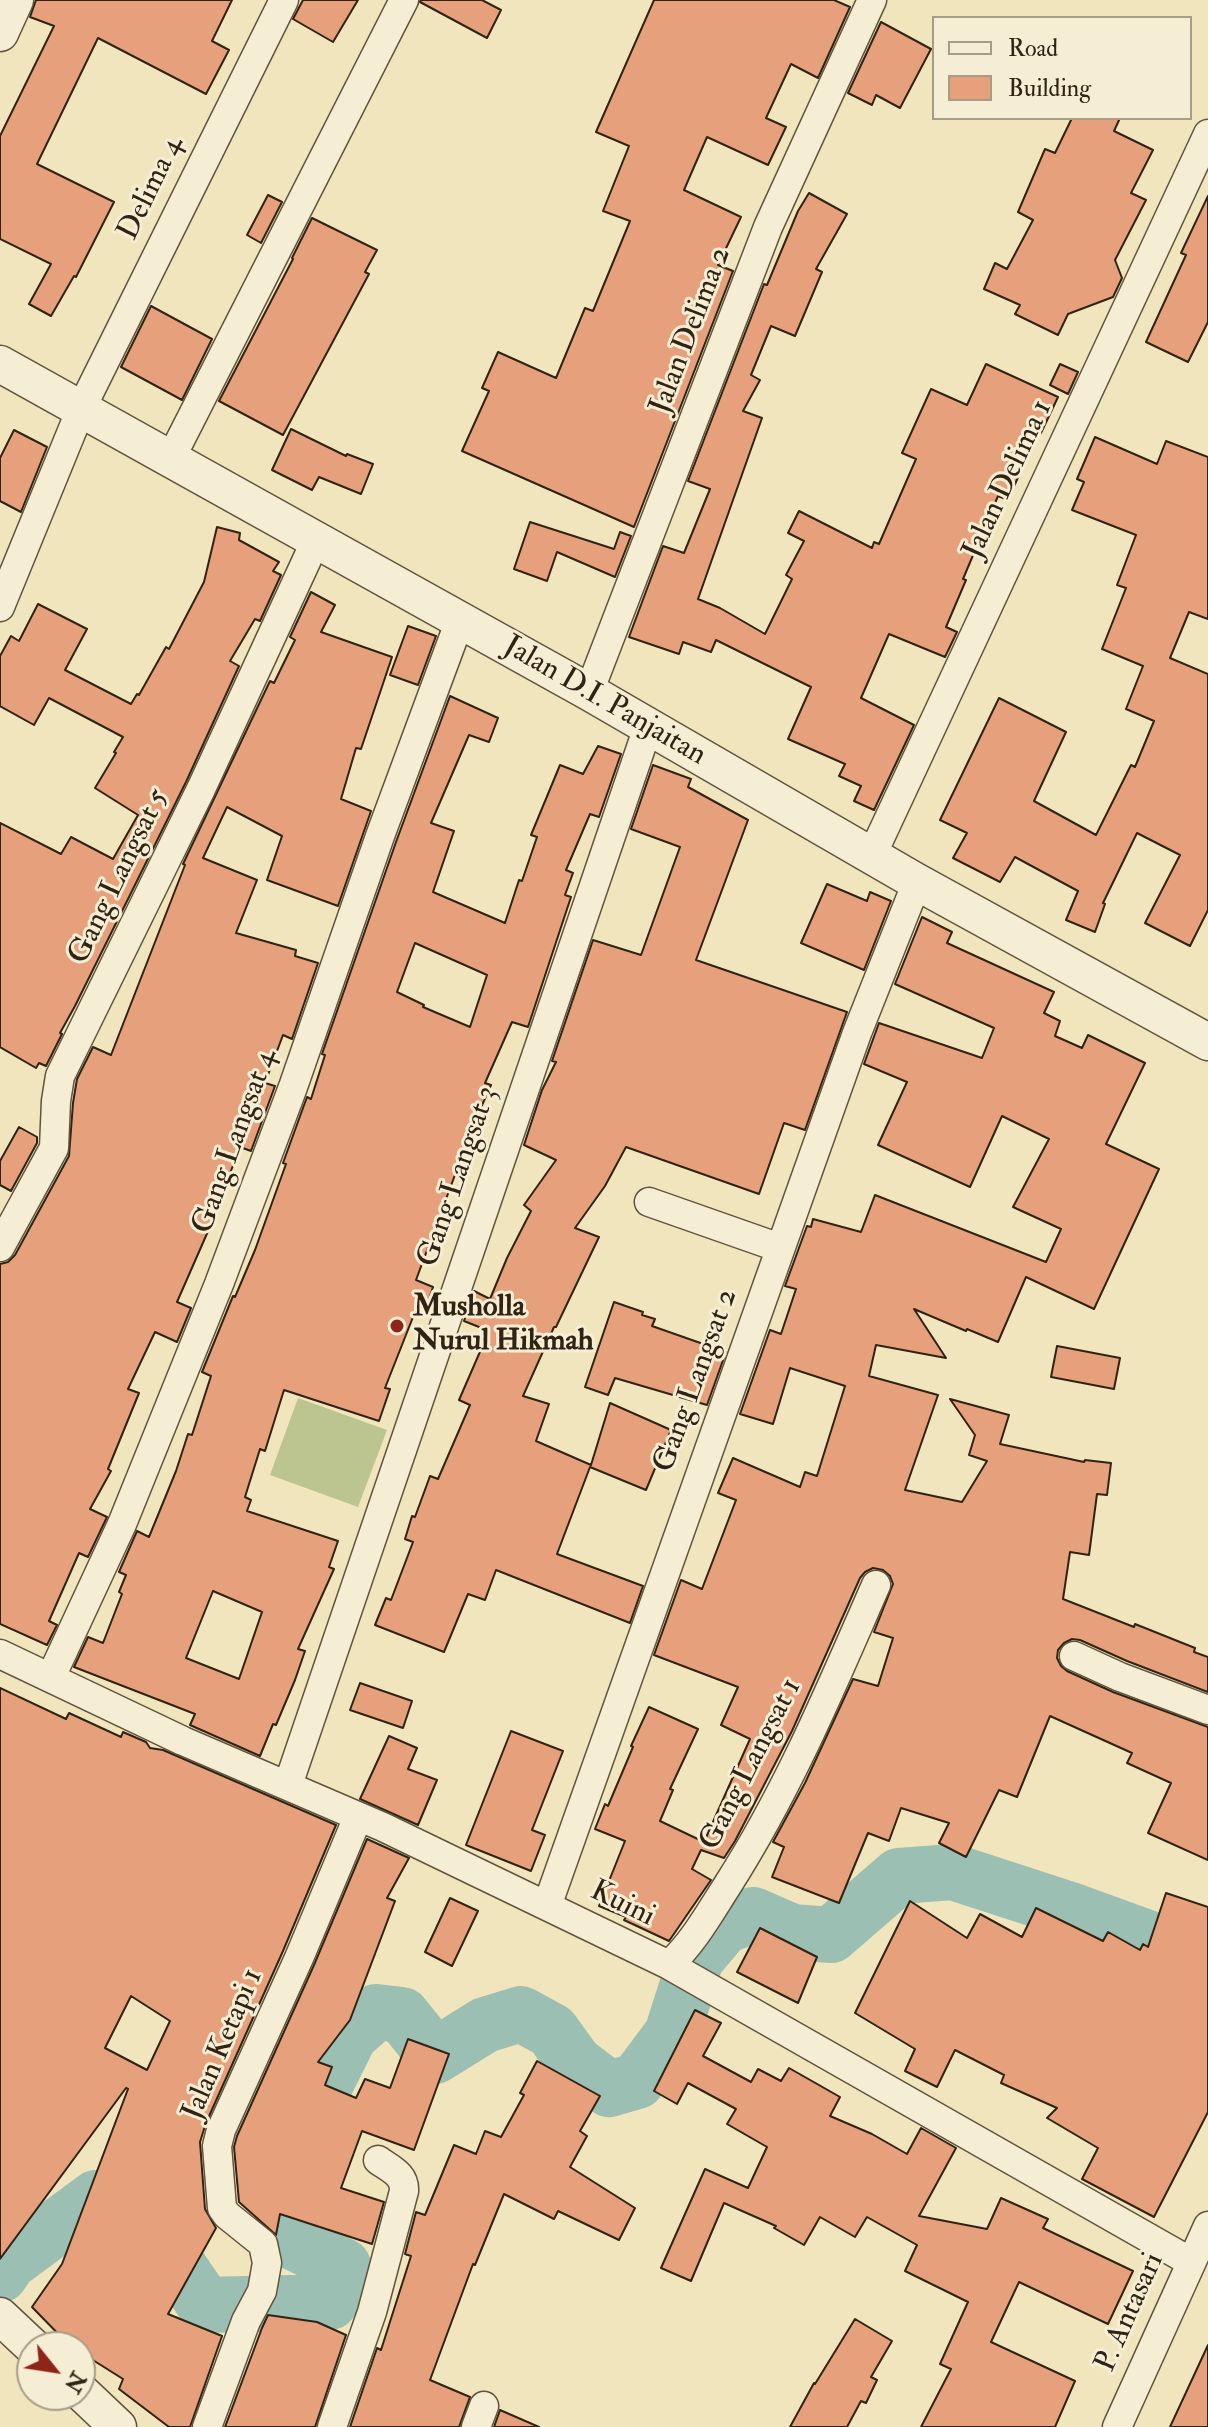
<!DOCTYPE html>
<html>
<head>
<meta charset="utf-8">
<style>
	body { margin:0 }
	#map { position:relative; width:1208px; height:2427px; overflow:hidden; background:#f1e5bd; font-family:"IM FELL Double Pica",serif }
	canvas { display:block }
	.legend { position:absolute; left:932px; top:16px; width:260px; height:104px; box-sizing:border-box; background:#f6eed4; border:2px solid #a79d87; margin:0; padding:10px 14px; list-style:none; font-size:24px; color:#302314 }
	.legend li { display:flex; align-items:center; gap:16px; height:40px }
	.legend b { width:40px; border:2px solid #a79d87 }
	.north { position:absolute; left:16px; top:2331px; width:80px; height:80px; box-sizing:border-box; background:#f6eed4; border:2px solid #a79d87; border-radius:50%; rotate:120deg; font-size:22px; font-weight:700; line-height:32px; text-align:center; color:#302314 }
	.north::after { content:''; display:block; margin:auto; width:28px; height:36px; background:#8f2418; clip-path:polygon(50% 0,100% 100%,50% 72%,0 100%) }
</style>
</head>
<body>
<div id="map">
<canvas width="1208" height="2427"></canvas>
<ul class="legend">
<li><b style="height:10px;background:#f6eed4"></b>Road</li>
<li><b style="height:22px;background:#e6a07b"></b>Building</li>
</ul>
<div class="north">N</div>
</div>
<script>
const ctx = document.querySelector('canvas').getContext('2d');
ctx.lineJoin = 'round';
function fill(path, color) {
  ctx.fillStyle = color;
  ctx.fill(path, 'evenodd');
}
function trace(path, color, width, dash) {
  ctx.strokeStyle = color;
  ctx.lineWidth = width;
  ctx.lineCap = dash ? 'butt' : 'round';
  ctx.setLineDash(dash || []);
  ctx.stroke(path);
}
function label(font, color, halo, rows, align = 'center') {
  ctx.font = font + ' "IM FELL Double Pica",serif';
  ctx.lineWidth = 6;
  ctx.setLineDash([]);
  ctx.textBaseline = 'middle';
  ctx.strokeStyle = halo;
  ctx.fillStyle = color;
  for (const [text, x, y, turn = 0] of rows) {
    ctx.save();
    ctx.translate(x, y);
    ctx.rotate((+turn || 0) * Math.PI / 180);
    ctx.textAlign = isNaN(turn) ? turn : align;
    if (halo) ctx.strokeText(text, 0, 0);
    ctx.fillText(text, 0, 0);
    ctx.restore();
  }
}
fill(new Path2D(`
	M298,1398L387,1430L358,1507L270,1475Z`), '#bcc48f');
trace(new Path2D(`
	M0,2275L9,2262L96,2198L152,2227L205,2305L330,2302L347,2280L343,2266L293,2242L284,2223L301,2153L318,2099L350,2035L376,2012L402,2015L435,2056L485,2025L521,2014L552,2031L575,2063L609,2089L637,2081L672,2034L696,1959L724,1926L753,1915L792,1932L831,1935L899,1876L953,1872L1076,1912L1208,1960`), '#9bbfb2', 56);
const building = new Path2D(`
	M36,0H232L212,41L229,50L206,94L98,38L37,164L114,202L76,277L74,276L51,316L29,304L51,264L0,239V136L54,26L30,17Z
	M303,0H358L333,42L293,19Z
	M421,0H482L501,10L487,38L420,2Z
	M654,0H834L850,7L818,78L791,64L766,118L786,127L768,165L707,137L684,190L741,217L718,265L733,271L634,527L462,451L489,391L482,388L498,352L556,378L585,308L593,311L630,221L603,211L629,146L596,132Z
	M881,22L931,49L900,108L876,95L872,105L848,93Z
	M1072,118H1120L1114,131L1153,150L1131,193L1146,200L1115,260L1122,278L1113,297L1068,314L1058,335L1015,314L1020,305L984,289L995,263L1007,269L1033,220L1018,212L1045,149L1055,153Z
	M809,193L847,214L816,269L822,272L795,336L771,326L751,375L760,380L743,411L762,418L698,599L720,608L765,634L792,579L786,575L804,541L788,533L799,511L872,548L874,542L879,544L916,459L902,453L931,389L967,405L986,364L1058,397L1041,433L1038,432L1008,500L998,496L963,579L966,580L946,627L957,632L945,657L889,634L861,698L914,725L874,810L854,801L861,786L839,776L845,764L788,739L811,687L716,640L711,652L683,642L679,654L629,637L663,546L684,553L710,489L688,481L764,284L767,285L798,211Z
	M268,195L282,202L261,243L247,235Z
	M1208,196V322L1188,362L1146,342L1186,255L1181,253Z
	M312,218L377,250L365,272L369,274L283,435L219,401L293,259L292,258Z
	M151,306L212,339L182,400L121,367Z
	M1060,364L1078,372L1068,394L1050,385Z
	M291,429L346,456L347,454L373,464L361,494L319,477L312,490L272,470Z
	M14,430L47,447L21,512L0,501V458Z
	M1095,437L1157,464L1166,441L1208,457V619L1189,612L1170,658L1208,674V910L1190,946L1145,923L1180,855L1137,833L1103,903L1105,904L1095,932L1066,920L1078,891L1015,857L1000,882L953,858L967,833L940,820L999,698L1066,732L1034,801L1096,835L1131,765L1135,767L1154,721L1126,709L1143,666L1102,649L1126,588L1117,585L1136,535L1072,510L1084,482L1077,479Z
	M530,522L614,549L620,532L631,536L615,577L557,552L547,581L514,569Z
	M217,527L240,533L239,540L279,562L273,571L281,575L260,621L255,619L230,661L239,666L186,782L75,1006L60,1033L62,1034L46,1066L39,1063L36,1068L0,1047V823L61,854L71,837L113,859L138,815L95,788L116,753L114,752L123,737L49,698L34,725L0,706V656L11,636L19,641L38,604L87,629L65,670L131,704L137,694L139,695L166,647L169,649L204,582Z
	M311,592L335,605L321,632L392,657L361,749L356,748L341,799L371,811L338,906L267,880L282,836L227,807L203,858L257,880L236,933L296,950L295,956L318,963L292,1039L283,1035L265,1083L275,1086L251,1151L240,1147L209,1229L177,1302L191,1308L177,1342L155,1332L128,1389L139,1393L108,1469L111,1471L90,1509L107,1517L88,1557L79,1553L49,1621L57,1625L47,1645L0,1624V1264L8,1262L15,1255L69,1156L73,1103L77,1079L93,1047L111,1055L185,865L183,864L270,681L274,683L295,640L290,637Z
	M408,626L436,636L418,685L390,675Z
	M450,696L498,718L489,742L469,735L431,823L454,831L433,892L505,923L519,880L522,881L537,837L531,835L560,765L583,774L598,746L621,754L599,817L590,814L566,870L573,873L565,895L571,897L528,1027L512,1022L485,1083L491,1085L475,1121L416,1280L433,1287L424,1315L415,1312L385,1388L390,1389L379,1421L284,1390L265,1451L260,1449L245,1497L251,1500L247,1511L338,1541L329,1567L334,1569L298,1649L305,1651L295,1680L276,1725L273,1724L260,1756L190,1725L195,1714L74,1667L88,1637L103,1643L122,1594L119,1592L126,1575L119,1572L137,1531L149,1537L176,1471L188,1434L192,1435L211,1376L202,1372L233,1296L235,1297L255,1250L286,1164L283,1163L307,1097L311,1099L325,1055L322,1054L396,842ZM415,943L487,975L470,1027L423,1007L424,1005L397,992ZM213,1591L262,1612L239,1679L186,1658Z
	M653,765L691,779L688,787L748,820L696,960L847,1012L805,1130L784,1123L759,1194L626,1147L605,1186L575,1228L599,1237L556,1327H554L523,1396L549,1404L536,1441L591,1465L610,1403L671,1430L646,1490L590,1467L557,1554L643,1586L630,1623L496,1570L485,1600L468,1594L444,1652L375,1625L386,1598L391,1600L413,1542L405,1539L412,1516L415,1517L430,1476L438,1479L470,1405L459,1400L489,1331L464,1321L474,1291L490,1299L507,1258L531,1211L524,1205L556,1160L524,1145L542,1090L556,1062L552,1061L593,940L641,955L680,847L631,829Z
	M827,884L867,901L870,892L891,901L864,970L801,943Z
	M922,917L952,932L947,943L1054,992L1044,1013L1060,1021L1055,1036L1082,1048L1088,1035L1145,1063L1106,1144L1159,1169L1094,1309L1026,1277L998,1342L967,1329L966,1331L914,1309L946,1358L876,1345L869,1376L938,1395L905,1490L962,1502L987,1461L969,1455L975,1435L950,1399L1009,1415L1000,1444L1084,1462L1085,1460L1111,1463L1107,1495L1097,1494L1089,1555L1070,1552L1063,1599L1134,1627L1135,1624L1195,1648L1194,1652L1208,1657V1692L1127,1661L1080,1640L1072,1639L1064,1643L1058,1650L1057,1658L1061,1666L1067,1671L1113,1692L1208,1727V1860L1148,1833L1171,1783L1127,1763L1132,1753L1050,1716L1017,1797L999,1790L966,1857L939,1843L949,1823L901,1808L889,1841L868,1833L839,1903L772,1877L784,1847L773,1842L805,1783L853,1679L878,1686L893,1638L874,1632L893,1584L890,1576L883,1570L873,1568L865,1572L860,1578L792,1731L735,1841L724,1858L701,1850L692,1869L711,1880L669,1941L624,1920L626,1917L599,1906L625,1841L595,1829L605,1804L608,1806L633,1747L631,1746L649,1707L698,1729L670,1789L673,1790L660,1821L704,1842L750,1739L721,1725L738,1687L654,1655L681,1580L702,1589L736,1500L718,1493L733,1458L800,1487L805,1472L817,1476L845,1386L790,1368L773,1424L740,1414L770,1330L781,1334L796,1289L785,1286L807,1226L811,1227L813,1219L861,1232L875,1195L1046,1262L1061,1229L1013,1207L1049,1139L1002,1116L970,1187L878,1145L907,1082L864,1064L879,1023L982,1058L994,1028L895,984Z
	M19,1127L37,1137V1143L11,1191L0,1185V1161Z
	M614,1302L643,1312L642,1315L655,1319L652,1326L726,1352L707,1405L615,1378L608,1395L585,1387Z
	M1057,1346L1120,1358L1114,1389L1051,1377Z
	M360,1683L412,1701L403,1728L350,1710Z
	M0,1688L66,1719L69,1713L121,1737L123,1732L146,1742L150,1748L163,1750L336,1825L283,1951L206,2123L200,2142L205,2209L216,2228L168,2314L222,2336L190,2427H169L119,2389L123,2379L80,2352V2347L70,2346L32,2307L62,2264L128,2089L126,2088L0,2259ZM131,1996L170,2021L147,2070L105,2048Z
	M511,1731L563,1751L532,1830L545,1835L531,1871L466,1845Z
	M389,1736L417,1748L408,1769L437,1780L418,1825L360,1799Z
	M367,1839L409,1858L387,1898L395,1901L350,2020L318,2062L332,2067L325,2085L356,2098L365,2079L390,2088L408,2039L449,2054L414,2150L362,2131L341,2188L384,2202L372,2244L280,2214L276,2235L239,2202L234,2147L237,2136L314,1965Z
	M1166,1893L1208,1907V2112L1154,2217L1082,2179L1098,2148L1047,2118L1057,2108L1001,2083L1004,2075L955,2050L937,2087L905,2071L915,2049L855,2013L910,1901L967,1938L980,1914L1022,1937L1036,1908L1103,1941L1108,1932L1140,1950L1143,1944L1148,1947Z
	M450,1898L478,1911L452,1966L425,1952Z
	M760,1928L817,1957L798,2003L737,1972Z
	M695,2010L721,2023L703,2056L751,2082L758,2069L781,2081L789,2068L840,2097L830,2116L872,2134L907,2154L921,2128L956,2148L919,2216L987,2229L1001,2198L1048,2219L1043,2228L1133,2271L1108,2324L1019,2282L991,2342L1075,2381L1055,2427H921L951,2369L940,2364L968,2302L905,2271L917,2245L867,2217L855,2237L820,2217L804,2245L774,2228L776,2226L724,2203L691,2281L661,2268L705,2169L748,2188L767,2147L727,2124L736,2109L688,2083L677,2104L654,2091Z
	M537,2061L600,2096L580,2131L587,2136L570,2167L635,2208L619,2240L558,2211L554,2219L504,2194L475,2265L473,2264L430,2380L470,2397L459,2427H350L377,2348L381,2350L411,2256L405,2254L416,2212L425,2215L454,2145L476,2154L485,2131L501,2137L524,2095L520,2093Z
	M268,2315L317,2322L346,2335L315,2427H225L262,2328Z
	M855,2319L892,2341L871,2377L877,2380L866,2403L861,2401L847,2427H790L814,2383L815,2384Z
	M1208,2345V2427H1170Z
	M500,2410L539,2427H494Z`);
fill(building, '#e6a07b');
trace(building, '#302314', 2);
const minor = new Path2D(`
	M171,458L404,0
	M0,607L81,409L284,0
	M589,692L768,227L872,0
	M872,855L1208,134
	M649,1202L780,1248
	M0,1247L54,1148L56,1101L60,1076L201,789L316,540
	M0,1654L183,1741L383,1827L669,1965L1191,2262
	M1074,1656L1120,1677L1208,1710
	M51,1677L122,1524L219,1284L293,1087L380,836L460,620
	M288,1785L648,727
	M547,1906L857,1033L917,882
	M669,1965C693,1943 709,1914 727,1886C789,1789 830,1690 876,1585
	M207,2427L246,2321L262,2291L267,2263L263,2244L227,2215L222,2208L217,2146L221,2130L299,1958L358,1817
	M332,2427L372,2312L404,2191C405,2174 390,2169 378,2160
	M476,2427L484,2406
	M1117,2427L1208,2226`);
const tertiary = new Path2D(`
	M0,33L15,0
	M0,364L589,692L917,882L1208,1042
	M0,2316L33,2347
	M80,2391L118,2427`);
trace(minor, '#60543e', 31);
trace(tertiary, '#60543e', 39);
trace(minor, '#f6eed4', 28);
trace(tertiary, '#f6eed4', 36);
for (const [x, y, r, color] of [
	[397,1326,8,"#8f2418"]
]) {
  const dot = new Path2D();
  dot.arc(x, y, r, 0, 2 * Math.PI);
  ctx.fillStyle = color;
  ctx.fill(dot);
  trace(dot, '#f6eed4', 3);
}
label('30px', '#302314', '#f6eed4', [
	["Delima 4",152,189,-64],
	["Jalan Delima 2",692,331,-69],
	["Jalan Delima 1",1009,480,-65],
	["Jalan D.I. Panjaitan",604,702,30],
	["Gang Langsat 5",120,877,-64],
	["Gang Langsat 4",236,1142,-70],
	["Gang Langsat 3",459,1177,-71],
	["Gang Langsat 2",697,1381,-70],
	["Gang Langsat 1",752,1765,-63],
	["Kuini",622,1905,26],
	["Jalan Ketapi 1",224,2045,-67],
	["P. Antasari",1131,2313,-66]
]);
label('bold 30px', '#302314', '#f6eed4', [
	["Musholla",413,1309],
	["Nurul Hikmah",413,1343]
], 'left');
</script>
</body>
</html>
